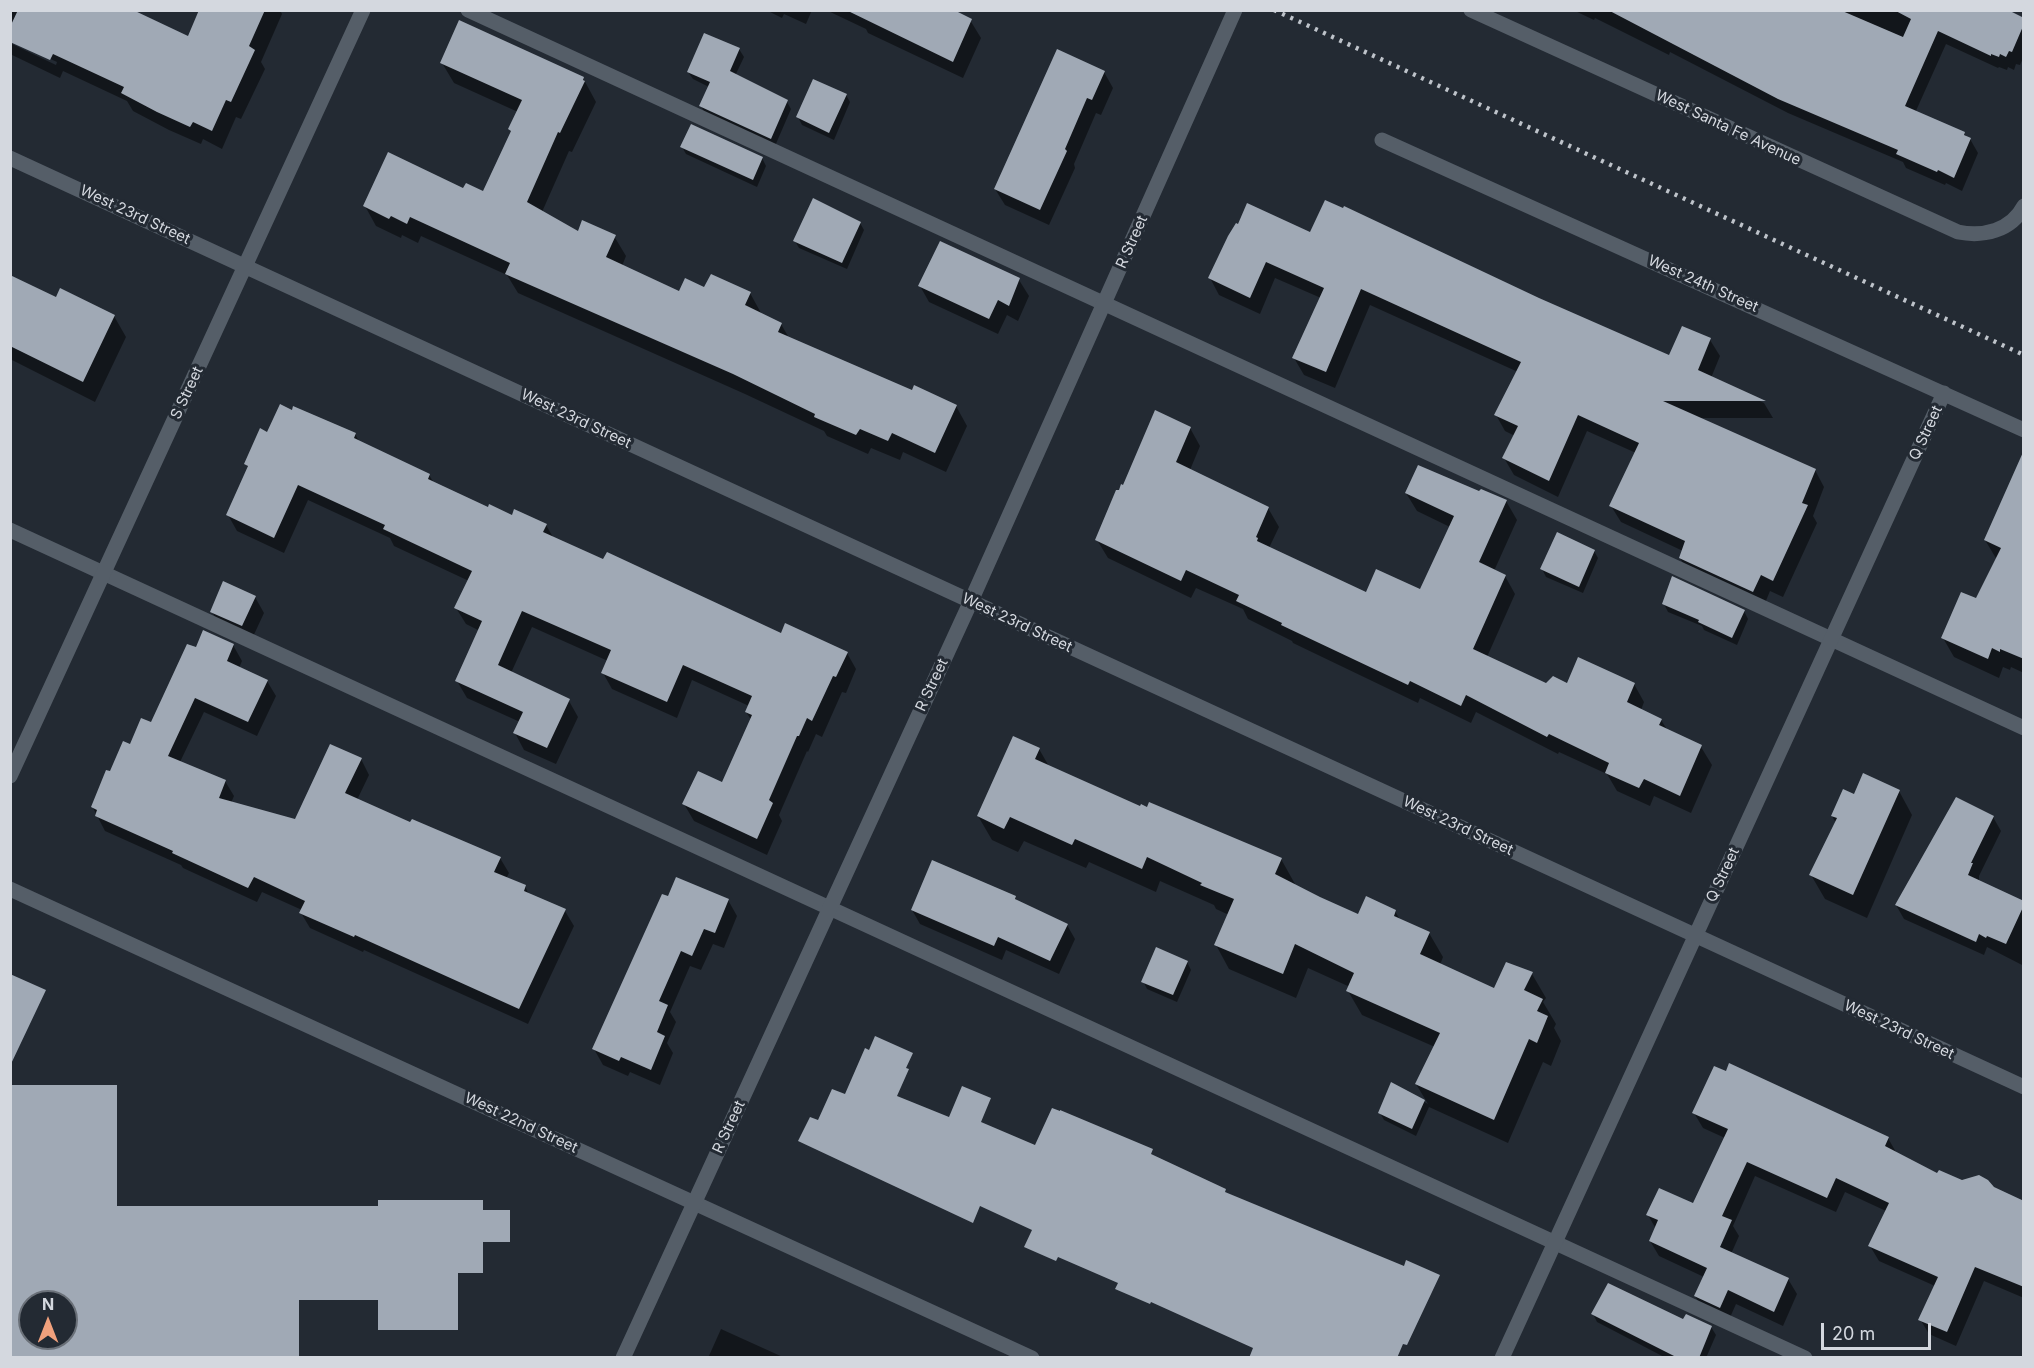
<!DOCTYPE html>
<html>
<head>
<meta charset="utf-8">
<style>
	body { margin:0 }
	#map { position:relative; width:2034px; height:1368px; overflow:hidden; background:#232a33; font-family:Inter,sans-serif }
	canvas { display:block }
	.frame { position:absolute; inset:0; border:12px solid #d4d8df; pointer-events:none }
	.north { position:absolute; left:18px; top:1290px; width:60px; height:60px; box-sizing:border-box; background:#232a33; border:2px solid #6a7078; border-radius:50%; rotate:0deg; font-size:16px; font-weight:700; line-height:24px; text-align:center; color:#d4d8df }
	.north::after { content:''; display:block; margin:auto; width:21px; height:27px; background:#f1a17d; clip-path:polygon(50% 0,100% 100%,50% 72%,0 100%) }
	.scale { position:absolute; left:1821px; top:1323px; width:110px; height:27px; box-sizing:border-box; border:3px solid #d4d8df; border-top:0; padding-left:8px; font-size:18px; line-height:21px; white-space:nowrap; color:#d4d8df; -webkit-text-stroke:4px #232a33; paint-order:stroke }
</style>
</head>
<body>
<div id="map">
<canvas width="2034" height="1368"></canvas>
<div class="frame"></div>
<div class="north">N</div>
<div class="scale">20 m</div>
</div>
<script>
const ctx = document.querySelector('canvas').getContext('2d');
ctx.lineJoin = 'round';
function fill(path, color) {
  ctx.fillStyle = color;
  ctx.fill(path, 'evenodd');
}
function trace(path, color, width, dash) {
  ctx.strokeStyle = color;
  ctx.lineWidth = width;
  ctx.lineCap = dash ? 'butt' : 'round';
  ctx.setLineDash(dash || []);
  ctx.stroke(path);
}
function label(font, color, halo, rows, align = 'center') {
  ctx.font = font + ' Inter,sans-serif';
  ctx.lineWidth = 6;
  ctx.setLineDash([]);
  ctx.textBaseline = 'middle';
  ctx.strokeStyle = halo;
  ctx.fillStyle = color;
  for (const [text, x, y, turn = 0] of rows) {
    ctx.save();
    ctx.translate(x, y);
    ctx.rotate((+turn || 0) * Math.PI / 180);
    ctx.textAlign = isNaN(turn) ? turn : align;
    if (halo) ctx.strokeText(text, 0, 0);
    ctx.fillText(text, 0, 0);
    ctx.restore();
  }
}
fill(new Path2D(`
	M10,10H129L189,38L201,10H280L282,14L261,62L265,69L241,119L236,117L222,149L203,139L201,144L169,130L133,111L127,101L63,71L60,78L10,54V43L56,65L57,62L10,40Z
	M766,10H812L806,24L784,14L782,18Z
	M826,10H951L970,20L981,38L963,78L868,33L866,29Z
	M1573,10H2004L2024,19V56L2020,65L2016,64L2014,70L2008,67L2007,70L1999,67L1998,68L1946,44L1915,113L1964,134L1970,139L1978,153L1962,191L1946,183L1945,185L1906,168L1903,162L1788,113L1670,52L1669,55L1595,18L1594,20Z
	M739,49L744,57L735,76L787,102L791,109L775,146L705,113L701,106L709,87L693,79L688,72Z
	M442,63L583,78L596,102L572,152L569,151L542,212L579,233L614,236L626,256L622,266L680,293L705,289L750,293L761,313V315L781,324L789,338L913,393L956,406L967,426L946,472L903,452L900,460L871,448L868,454L827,436L824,431L745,394L518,293L507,275L421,236L418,243L402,235L401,238L376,226L365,206L464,190L484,193L511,132L510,129L518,112L454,83Z
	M1104,72L1113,88L1101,115L1096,113L1074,164L1075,168L1049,225L1005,205L995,189Z
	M846,95L850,102L834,140L802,125L798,117Z
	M682,147L762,158L766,166L757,187L686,154Z
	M860,223L864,230L847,269L799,248L795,241Z
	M1311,234L1539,299L1669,357L1710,340L1720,356L1711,378L1764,403L1773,418H1697L1815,470L1824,487L1813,516L1817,523L1783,597L1770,591L1763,608L1690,575L1680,558L1683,551L1621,522L1611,506L1636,453L1587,431L1558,497L1514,475L1504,458L1515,436L1505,431L1496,415L1518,372L1370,305L1335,388L1304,375L1294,358L1321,298L1275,278L1260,314L1219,295L1210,278Z
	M10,277L57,299L114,316L126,337L95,402L10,359Z
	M1019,280L1029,296L1018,321L1007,315L998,334L929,302L920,286Z
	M1190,428L1200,446L1190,470L1268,508L1279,527L1269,548L1367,594L1421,591L1450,527L1417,511L1406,493H1479L1506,501L1517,520L1494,571L1505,576L1515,594L1487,657L1547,685L1634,684L1644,702L1641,710L1661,720L1668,731L1701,747L1712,765L1691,813L1654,796L1650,806L1617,791L1607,774L1559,752L1558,754L1476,712L1471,723L1420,698L1418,703L1293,643L1292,641L1248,619L1243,609L1196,588L1191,598L1108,558L1097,540L1120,492Z
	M268,434H355L360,443L429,475L434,483L488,509L546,525L554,539L782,635L847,653L856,669L846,693L842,692L822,737L816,734L808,752L807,751L779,815L782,821L767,855L694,821L684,804L723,784L752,721L746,712L749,706L692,680L677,718L612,689L603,673L608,661L532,627L511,673L569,701L578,717L556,764L524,750L515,733L520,722L467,698L457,681L480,631L466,624L456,608L469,581L394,546L390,538L308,500L284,553L237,531L228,515L249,469L246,464Z
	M2024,504V673L2011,667L2010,670L2003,667L1999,678L1954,657L1943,638L1977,600L1997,560L1985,540Z
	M1594,551L1598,558L1583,593L1546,577L1542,569Z
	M255,597L264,613L251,641L221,627L212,612Z
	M1664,604L1744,611L1748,619L1737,645L1704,630L1702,626L1668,612Z
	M233,645L242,661L239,668L267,681L276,696L257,736L204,712L180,762L225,781L234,796L231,803L296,821L361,759L369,775L357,800L411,824L500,858L509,873L506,879L525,886L529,895L565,911L574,926L528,1024L364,950L363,952L310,928L301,913L302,910L262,892L257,902L183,868L181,865L105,831L92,806L111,773L131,746L152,724L197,649Z
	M1039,749L1050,768L1141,808L1281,859L1295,884L1294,886L1358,916L1395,911L1400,920L1429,933L1443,957L1440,965L1495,990L1532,974L1546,998L1543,1002L1556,1024L1554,1028L1561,1041L1551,1066L1543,1062L1508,1143L1429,1107L1416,1136L1384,1120L1380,1113L1392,1084L1428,1104L1416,1084L1435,1047L1362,1015L1348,991L1350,987L1308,968L1296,998L1229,969L1216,945L1229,915L1216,909L1214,905L1160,881L1156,892L1089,862L1086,868L1024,841L1018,852L992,840L978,816Z
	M1899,791L1912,815L1867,918L1825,899L1811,875L1836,823L1832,816L1855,796Z
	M1993,817L2001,831L1979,876V882L2024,903V966L1987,947L1984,955L1904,919L1896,905Z
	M1015,897L1018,903L1067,925L1075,939L1059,974L1006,950L1002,960L920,924L912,910Z
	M669,898L728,900L737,916L724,948L713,944L701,970L690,966L670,1012L676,1022L667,1043L673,1053L660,1085L630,1072L628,1076L603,1065L594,1049Z
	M1187,962L1191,970L1177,1002L1147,989L1143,981Z
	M1694,1113L1888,1138L1897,1154L1938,1175L1993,1189L2024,1203V1298L1984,1281L1956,1346L1929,1334L1920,1319L1935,1286L1879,1261L1870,1246L1886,1211L1845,1192L1836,1212L1755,1176L1733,1226L1739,1236L1731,1254L1788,1279L1797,1294L1783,1326L1736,1304L1728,1322L1704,1311L1695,1296L1704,1277L1659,1256L1650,1241L1656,1229L1648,1215L1694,1205L1725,1138L1703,1128Z
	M1593,1314L1684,1321L1711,1327L1716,1335L1706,1358H1666L1597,1322Z
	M721,1329L785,1358H708Z`), '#0007');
fill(new Path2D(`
	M18,10H133L188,36L199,10H265L249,46L255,50L231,102L226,100L212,131L193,122L190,127L157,112L121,93L124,87L53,54L50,60L10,42V27Z
	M846,10H954L972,19L953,62Z
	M1608,10H1840L1903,37L1911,19L1894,10H2008L2024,18V24L2012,52L2009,51L2006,57L2000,54L1999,57L1991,54V56L1938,31L1905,106L1965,132L1964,135L1971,138L1954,178L1938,170L1937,172L1896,154L1898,150L1778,99Z
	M459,20L584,77L583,80L585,81L560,133L558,132L527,202L578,231L582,220L616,235L606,257L679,291L685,278L704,287L711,274L751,292L745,305L782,323L778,332L912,390L914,385L957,405L935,453L892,433L888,441L860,429L856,435L814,417L815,414L733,374L505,274L510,263L410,217L407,224L391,216L389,219L363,206L388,152L463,188L466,183L483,191L511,131L508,129L522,100L440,63Z
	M704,33L740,48L730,71L788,100L771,139L699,106L710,82L687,72Z
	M1057,49L1105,71L1092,100L1087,98L1065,149L1067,151L1040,210L994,189Z
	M813,79L847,94L829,133L796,117Z
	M691,124L763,157L753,180L680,147Z
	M813,198L861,222L842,263L793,241Z
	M1325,200L1343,208L1344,206L1539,298L1669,355L1682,326L1711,338L1698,370L1766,401H1663L1816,469L1802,503L1808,505L1773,581L1761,575L1753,592L1679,558L1685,541L1609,506L1639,443L1578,415L1549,481L1502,458L1518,426L1494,415L1521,362L1361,289L1326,372L1292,358L1324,288L1266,262L1250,298L1208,278L1228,236L1236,223L1238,224L1247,203L1310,232Z
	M940,241L1020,278L1009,306L998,300L989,319L918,286Z
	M10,275L56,297L60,288L115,315L83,382L10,346Z
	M280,404L292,410L293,406L356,433L354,438L430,474L428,479L488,507L489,504L512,515L514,509L547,524L543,532L603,559L607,552L781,633L785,623L848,652L836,677L833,676L812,721L807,718L799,736H797L769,800L773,803L757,839L682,804L698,771L722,782L752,715L745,712L752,696L683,665L667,702L601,673L611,650L522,611L498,665L570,699L547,748L513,733L523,712L455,681L482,621L454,608L472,571L383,529L385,525L298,485L274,538L226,515L248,466L244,464L260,428L267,432Z
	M1155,410L1191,427L1176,462L1269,507L1256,537L1258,538L1257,541L1366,592L1376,569L1420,589L1454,516L1405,493L1418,465L1479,491L1481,489L1507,500L1479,562L1506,575L1473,649L1546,683L1553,676L1567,683L1578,657L1635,683L1627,702L1662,719L1659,725L1702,745L1680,796L1644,779L1639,788L1605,773L1609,763L1549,734L1547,737L1466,695L1461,706L1410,681L1408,685L1281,625L1282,623L1236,601L1239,595L1186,570L1181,581L1095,540L1116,490H1119L1121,484L1123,485Z
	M2024,450V659L2000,649V652L1992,648L1988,659L1941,638L1961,592L1976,598L2001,548L1984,540Z
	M1557,532L1595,550L1579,587L1540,569Z
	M1672,576L1745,610L1732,638L1698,622L1699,620L1662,604Z
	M223,581L256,596L242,626L210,612Z
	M203,630L234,644L227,661L268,680L248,722L195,698L168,756L226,780L219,798L295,819L330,744L362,758L345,793L410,822L412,819L501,857L494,872L526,885L524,891L566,909L519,1009L355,935L354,937L299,913L305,901L254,877L248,888L172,853L173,851L95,816L97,810L91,807L106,770L110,771L123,741L130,744L141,718L151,722L187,644L196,647Z
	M1013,736L1040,748L1035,759L1140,806L1141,804L1147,807L1149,802L1282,858L1275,874L1320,897L1358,914L1366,896L1396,910L1394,916L1430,932L1420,954L1494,988L1506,962L1533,972L1524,990L1543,999L1537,1011L1548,1016L1537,1043L1529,1039L1494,1120L1415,1084L1440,1033L1346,991L1354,973L1295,944L1283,974L1214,945L1234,899L1200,885L1202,883L1147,857L1142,869L1075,839L1072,845L1010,817L1004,829L977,816Z
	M1863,773L1900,790L1853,895L1809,875L1837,818L1831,816L1843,789L1854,794Z
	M1956,797L1994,816L1971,863H1973L1968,875L2024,901V905L2006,944L1987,936L1986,938L1979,934L1976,942L1895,905Z
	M932,860L1016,896L1015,899L1068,924L1050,961L998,937L994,946L911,910Z
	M676,877L729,899L715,933L704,929L692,956L681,951L659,1001L668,1005L657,1032L665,1036L651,1070L621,1057L619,1061L592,1049L662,894L668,896Z
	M1156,947L1188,961L1173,995L1141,982Z
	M10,974L46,990L10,1066Z
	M875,1036L913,1053L906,1068L909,1069L897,1096L949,1117L962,1086L991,1098L981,1122L1035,1145L1052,1108L1060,1111V1110L1153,1149L1151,1154L1226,1189L1225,1192L1404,1266L1406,1260L1440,1275L1407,1345L1403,1344L1397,1358H1249L1253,1348L1151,1302L1150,1304L1115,1289L1118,1283L1058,1257L1056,1261L1024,1247L1032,1230L980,1206L973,1223L798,1141L810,1117L818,1120L832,1089L845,1094L865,1048L869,1050Z
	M1729,1063L1889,1137L1885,1146L1937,1173L1939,1170L1962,1180L1979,1175L1988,1180L1994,1187L2024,1201V1287L1975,1267L1947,1332L1918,1320L1938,1277L1868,1246L1889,1203L1836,1178L1827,1198L1747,1162L1722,1216L1732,1220L1720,1247L1789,1278L1774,1312L1728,1290L1720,1308L1694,1296L1707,1268L1649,1241L1658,1220L1646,1215L1659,1188L1693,1203L1728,1129L1692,1113L1714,1066L1726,1071Z
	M1391,1082L1425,1100L1412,1129L1378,1113Z
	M10,1085H117V1206H378V1200H483V1210H510V1242H483V1273H458V1330H378V1300H299V1358H10ZM30,1302H66V1338H30Z
	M1608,1283L1683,1319L1686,1314L1712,1326L1699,1358H1678L1591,1314Z`), '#a0a9b5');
trace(new Path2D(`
	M468,10L2024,728
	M10,530L1805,1358`), '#555e68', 15);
trace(new Path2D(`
	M1471,10L1958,232C1983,237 2011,231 2024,206
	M1382,140L2024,430
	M10,158L2024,1087
	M10,776L363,10
	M10,889L1032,1358
	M1502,1358L1944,393`), '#555e68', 15);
trace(new Path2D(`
	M623,1358L971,601L1235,10`), '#555e68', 15);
trace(new Path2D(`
	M1274,10L2024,355`), '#bec3ca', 4.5, [3, 6]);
label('15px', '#d4d8df', '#232a33', [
	["West Santa Fe Avenue",1728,128,25],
	["West 23rd Street",135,215,25],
	["R Street",1132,242,-66],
	["West 24th Street",1703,284,24],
	["S Street",187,393,-65],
	["West 23rd Street",576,419,25],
	["Q Street",1926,433,-65],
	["West 23rd Street",1017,623,25],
	["R Street",932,685,-65],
	["West 23rd Street",1458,826,25],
	["Q Street",1723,875,-65],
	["West 23rd Street",1899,1030,25],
	["West 22nd Street",521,1123,25],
	["R Street",729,1127,-65]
]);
</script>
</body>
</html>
